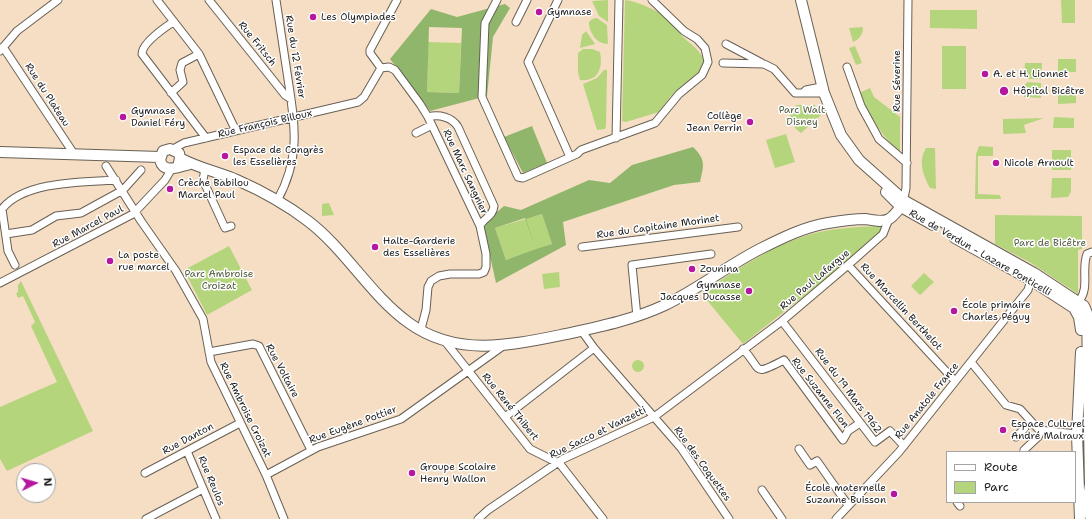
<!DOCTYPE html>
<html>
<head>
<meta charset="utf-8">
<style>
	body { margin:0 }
	#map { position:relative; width:1092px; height:519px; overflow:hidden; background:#f5dec3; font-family:"Shantell Sans",sans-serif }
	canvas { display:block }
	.legend { position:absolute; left:946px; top:451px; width:130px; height:52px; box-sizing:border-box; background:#fff; border:1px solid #a4a4a4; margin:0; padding:5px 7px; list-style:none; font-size:12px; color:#1c1c1c }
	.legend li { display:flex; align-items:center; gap:8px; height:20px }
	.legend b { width:20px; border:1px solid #a4a4a4 }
	.north { position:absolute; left:16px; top:463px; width:40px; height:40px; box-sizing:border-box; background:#fff; border:1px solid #a4a4a4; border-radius:50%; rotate:85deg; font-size:11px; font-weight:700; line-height:16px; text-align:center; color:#1c1c1c }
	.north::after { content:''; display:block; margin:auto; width:14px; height:18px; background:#b5179e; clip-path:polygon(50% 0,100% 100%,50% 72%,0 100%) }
</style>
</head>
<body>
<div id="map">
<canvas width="1092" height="519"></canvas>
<ul class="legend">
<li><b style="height:5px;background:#fff"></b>Route</li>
<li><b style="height:11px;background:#b5d57d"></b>Parc</li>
</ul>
<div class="north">N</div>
</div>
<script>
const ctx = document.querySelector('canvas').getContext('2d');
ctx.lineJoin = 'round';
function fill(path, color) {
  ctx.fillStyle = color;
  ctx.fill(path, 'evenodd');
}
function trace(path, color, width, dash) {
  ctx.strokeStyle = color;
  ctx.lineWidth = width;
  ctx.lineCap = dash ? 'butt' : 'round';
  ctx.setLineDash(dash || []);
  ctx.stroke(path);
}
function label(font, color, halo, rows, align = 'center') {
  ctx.font = font + ' "Shantell Sans",sans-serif';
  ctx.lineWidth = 3;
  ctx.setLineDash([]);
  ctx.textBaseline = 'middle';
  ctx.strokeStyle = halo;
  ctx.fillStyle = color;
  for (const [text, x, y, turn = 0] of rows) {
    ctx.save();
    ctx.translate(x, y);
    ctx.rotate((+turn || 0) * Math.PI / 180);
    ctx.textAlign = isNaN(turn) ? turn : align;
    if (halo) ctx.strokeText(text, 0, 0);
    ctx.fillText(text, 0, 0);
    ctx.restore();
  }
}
fill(new Path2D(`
	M608,0V22L599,16L592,1Z
	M625,0C635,0 668,15 674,22C676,24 676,28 678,31C687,44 701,47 705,64L701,71L671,96L659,112L626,122L622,121Z
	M1061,0H1075V23H1062Z
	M930,10H977V29L930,28Z
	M597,18L607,25L608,44C596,44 589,32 589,22L592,19Z
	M863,27C863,34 860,39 853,42L849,28Z
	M586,31L595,44L580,48L582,35Z
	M428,42L461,43L459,93L427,92Z
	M855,46L862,63L856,65L849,48Z
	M942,46H966V89H942Z
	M583,49H592L600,52C603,67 599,82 580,80L578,72V53Z
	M1058,59H1076V72H1058Z
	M1025,63H1042L1041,79H1028L1024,76Z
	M604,70H607V73L606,126L605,129L597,130L583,84L597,78Z
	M1028,82L1041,83V98L1024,97V85Z
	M870,88L874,97L900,117V153C880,133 871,119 859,93Z
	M1058,90H1076V103L1058,104Z
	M797,105H815L821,115L801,133C792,126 789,122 790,111Z
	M1054,117L1074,118V128H1053Z
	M1044,118L1024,125L1026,133L1004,134L1003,132V119H1005Z
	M786,134L795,162L775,168L766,140Z
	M979,146L993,147V156H978V194L1000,195L1001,199H975L976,154Z
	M926,148H935L936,189L930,188C923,175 918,161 926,148Z
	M1052,150H1071V158L1069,161L1071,163V170H1052Z
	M1052,178H1071V192L1068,197L1051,198Z
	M329,203L334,215L322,216V204Z
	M542,214L552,244L506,260L495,228Z
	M995,215L1082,216V249L1078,250V294L1031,263L995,244Z
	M880,226L882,230L837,270L743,344L701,293C734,272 767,248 805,236C829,228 855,227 880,226Z
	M229,246L252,290L207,315L184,270Z
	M559,272L560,287L544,289L542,274Z
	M924,273L934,282L920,295L911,286Z
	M21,281L93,431L7,471L0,459V407L57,382L31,326L35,322L23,296L18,298L16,293L18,292V285Z
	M632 366a6 6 0 1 1 12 0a6 6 0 1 1-12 0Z`), '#b5d57d');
fill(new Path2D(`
	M505,4L510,8L493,37L487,96L430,111L390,59L431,9L457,17ZM429,27L462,28L459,93L427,92Z
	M532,126L547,163L523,173L504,137Z
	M693,147C706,160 704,165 700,182L674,185L563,222L566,245L496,283L483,224L504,206L521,210L589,180L610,183L632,165ZM542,214L552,244L536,249L526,219ZM525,218L536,249L506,260L495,228Z`), '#90b66c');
const street = new Path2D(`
	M157,0L199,54L236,131
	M209,0L285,95L291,99
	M276,0C280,26 284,53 288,79C295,125 301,158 277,201
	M497,0L485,23L482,97L518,177L523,178L577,154L581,150L655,123L679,94L702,75L708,62L705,48L697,39L684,31L652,0
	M558,0L528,62L570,157
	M173,22C164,28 142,43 142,54L206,138
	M516,22L527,0
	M726,44L762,63
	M3,47L72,151V154
	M0,51L17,31L58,0
	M723,63L764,64L774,69L795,93H824
	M847,67L861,106L879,139L907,163
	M381,68L389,67L395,70L420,104L428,117L480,226L486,254V267L484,272L479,274H450L439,276L431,281L428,287L426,310L421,329
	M381,68L370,53V50L397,0
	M804,92L806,90L821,87
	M171,93L183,82L180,70L182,63L199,54
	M428,117C439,114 452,117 458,127L494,206C493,217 483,218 480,226
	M416,133L432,125
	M616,138L619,0
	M173,149L184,143L358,102L364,97L381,68
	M106,166L141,221L176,271L203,319L211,362L266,475L284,519
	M205,169L203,180L225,228L231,226
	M903,203L906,188L908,0
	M6,234L32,230L56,216L81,213L123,190L141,170
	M582,247L738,227
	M15,265L8,251L2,209C24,181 83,182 116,180
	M848,265L955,381
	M0,283L133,214L165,180L171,170
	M1079,301C1090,288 1081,270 1087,254L1092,252
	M637,317L632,265L711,254
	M782,321L875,442L890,431L904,446
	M581,330L594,348L681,448L729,519
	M444,340L530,449L560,464L603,519
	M743,349C763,370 751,377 784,360L843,440L848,431L860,423
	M209,352L253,344L259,346L311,450
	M971,362L1006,405L1020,409L1039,430L1077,434
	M505,417L594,348
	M1016,437L1025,428V425
	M799,449L810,465L817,461L848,505
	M1024,450L1038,437L1041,431
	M187,451L216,519
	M145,473L240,423
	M266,475L318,447L401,419L503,346
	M762,490L782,519
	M957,502L960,506
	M146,519L203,489
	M478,519L488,510L563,459L654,417L782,321L848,265L883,234L889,219
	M836,519L899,452L1028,290L1032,276`);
const secondary = new Path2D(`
	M801,0L824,93L841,135L859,160L905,201L1034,273L1084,306L1087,313L1090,484L1087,507L1091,519
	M0,152L160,157
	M180,158C198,168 218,172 237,180C262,191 287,205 308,221C346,250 370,295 409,323C459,359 516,344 571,333C603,326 635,319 665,305C698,289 727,266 760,249C782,238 804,227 828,223C840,221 853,219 865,219C872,220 882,223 889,219C893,217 897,211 901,207
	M178,167L180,158L179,153L170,149L163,151L160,160C164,175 179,166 190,164
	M886,192L901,207L933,225
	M955,238L1031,280L1074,308L1079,317L1081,330
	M1080,519L1077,434L1081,352`);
trace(street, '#686056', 9);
trace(secondary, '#686056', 12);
trace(street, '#fff', 7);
trace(secondary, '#fff', 10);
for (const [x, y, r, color] of [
	[539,12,4,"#b5179e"],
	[313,17,4,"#b5179e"],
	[985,74,4,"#b5179e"],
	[1004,91,5,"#b5179e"],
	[123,117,4,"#b5179e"],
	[750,122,4,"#b5179e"],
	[225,156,4,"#b5179e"],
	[996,163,4,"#b5179e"],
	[170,189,4,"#b5179e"],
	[375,247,4,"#b5179e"],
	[110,261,4,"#b5179e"],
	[692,269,4,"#b5179e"],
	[749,291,4,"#b5179e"],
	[954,311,4,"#b5179e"],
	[1003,430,4,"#b5179e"],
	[412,473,4,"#b5179e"],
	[894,494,4,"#b5179e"]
]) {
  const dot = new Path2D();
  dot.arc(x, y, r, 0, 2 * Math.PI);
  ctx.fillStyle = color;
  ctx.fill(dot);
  trace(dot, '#fff', 1.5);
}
label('10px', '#1c1c1c', '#fff', [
	["Gymnase",547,12],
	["Les Olympiades",321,17],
	["A. et H. Lionnet",993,74],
	["Hôpital Bicêtre",1013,91],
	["Gymnase",131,111],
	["Daniel Féry",131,123],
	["Collège",742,116,"right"],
	["Jean Perrin",742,128,"right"],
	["Espace de Congrès",233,150],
	["les Esselières",233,162],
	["Nicole Arnoult",1004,163],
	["Crèche Babilou",178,183],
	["Marcel Paul",178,195],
	["Halte-Garderie",383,241],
	["des Esselières",383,253],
	["La poste",118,255],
	["rue marcel",118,267],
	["Zounina",700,269],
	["Gymnase",741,285,"right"],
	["Jacques Ducasse",741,297,"right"],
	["École primaire",962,305],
	["Charles Péguy",962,317],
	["Espace Culturel",1011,424],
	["André Malraux",1011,436],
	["Groupe Scolaire",420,467],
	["Henry Wallon",420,479],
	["École maternelle",886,488,"right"],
	["Suzanne Buisson",886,500,"right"]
], 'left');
label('10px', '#1c1c1c', '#fff', [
	["Rue Fritsch",257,44,51],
	["Rue du 12 Février",295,57,81],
	["Rue Séverine",897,81,-90],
	["Rue du Plateau",47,95,57],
	["Rue François Billoux",265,124,-13],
	["Rue Marc Sangnier",465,172,65],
	["Rue Marcel Paul",88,227,-28],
	["Rue du Capitaine Morinet",658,227,-8],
	["Rue de Verdun - Lazare Ponticelli",980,253,30],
	["Rue Paul Lafargue",815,280,-40],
	["Rue Marcellin Berthelot",901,307,47],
	["Rue Voltaire",282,371,62],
	["Rue du 19 Mars 1962",848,391,53],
	["Rue Suzanne Flon",820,393,52],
	["Rue Anatole France",927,401,-51],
	["Rue René Thibert",510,407,51],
	["Rue Ambroise Croizat",245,410,64],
	["Rue Eugène Pottier",353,425,-20],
	["Rue Sacco et Vanzetti",598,433,-26],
	["Rue Danton",188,439,-28],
	["Rue des Coquettes",702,464,54],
	["Rue Reulos",211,481,67]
]);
label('10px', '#525d3e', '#fff', [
	["Parc Walt",802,110],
	["Disney",802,122],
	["Parc de Bicêtre",1050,243],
	["Parc Ambroise",219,274],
	["Croizat",219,286]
]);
</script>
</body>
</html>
